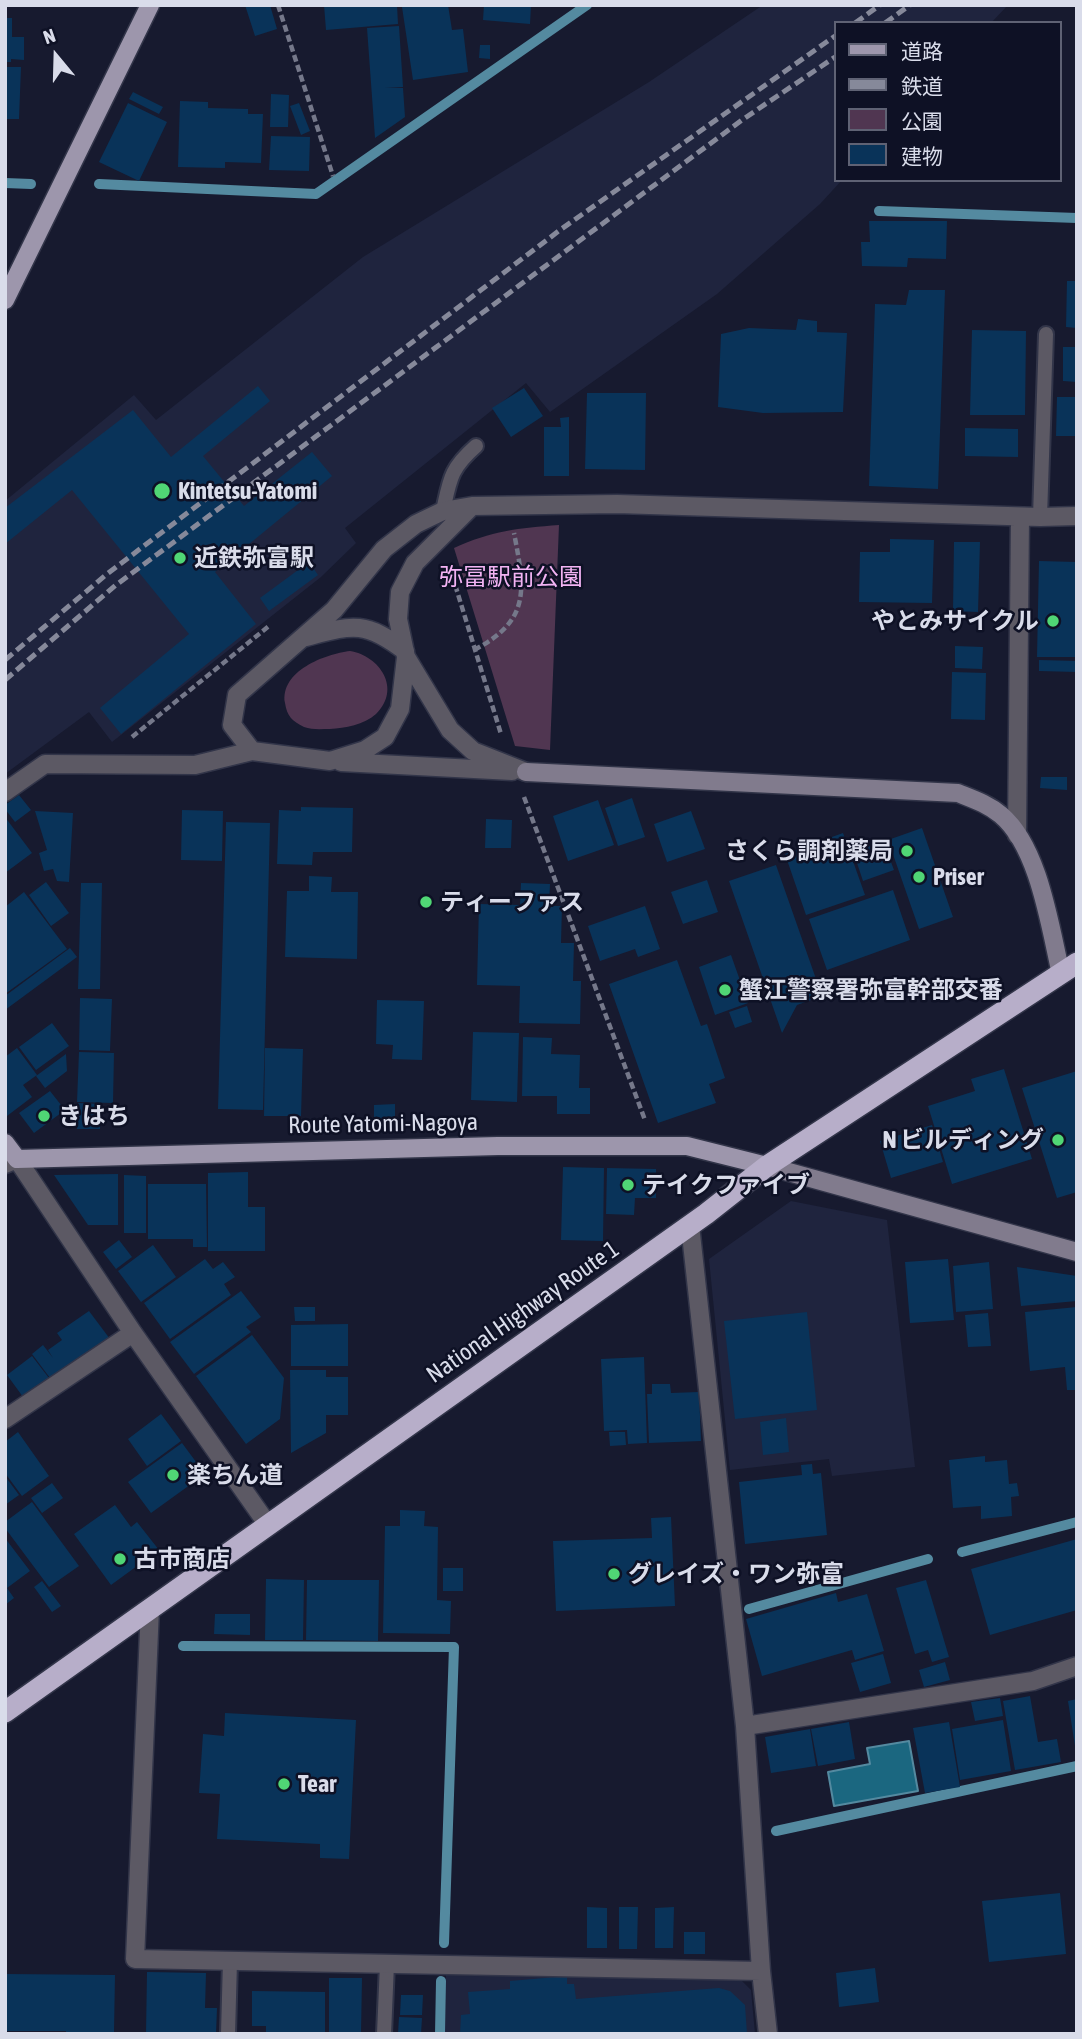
<!DOCTYPE html>
<html>
<head>
<meta charset="utf-8">
<style>
	body { margin:0 }
	#map { position:relative; width:1082px; height:2039px; overflow:hidden; background:#171a2f; font-family:"Asap Condensed","Noto Sans JP",sans-serif }
	canvas { display:block }
	.frame { position:absolute; inset:0; border:7px solid #d9dcea; pointer-events:none }
	.legend { position:absolute; left:834px; top:21px; width:228px; height:161px; box-sizing:border-box; background:#0e1125; border:2px solid #5f6274; margin:0; padding:9px 12px; list-style:none; font-size:21px; color:#d9dcea }
	.legend li { display:flex; align-items:center; gap:14px; height:35px }
	.legend b { width:35px; border:2px solid #5f6274 }
	.north { position:absolute; left:21px; top:21px; width:70px; height:70px; -webkit-text-stroke:5px #0e1125; paint-order:stroke; rotate:341deg; font-size:19px; font-weight:700; line-height:28px; text-align:center; color:#d9dcea }
	.north::after { content:''; display:block; margin:auto; width:24px; height:32px; background:#d9dcea; clip-path:polygon(50% 0,100% 100%,50% 72%,0 100%) }
</style>
</head>
<body>
<div id="map">
<canvas width="1082" height="2039"></canvas>
<div class="frame"></div>
<ul class="legend">
<li><b style="height:9px;background:#9d96ac"></b>道路</li>
<li><b style="height:9px;background:#86899a"></b>鉄道</li>
<li><b style="height:19px;background:#503651"></b>公園</li>
<li><b style="height:19px;background:#093359"></b>建物</li>
</ul>
<div class="north">N</div>
</div>
<script>
const ctx = document.querySelector('canvas').getContext('2d');
ctx.lineJoin = 'round';
function fill(path, color) {
  ctx.fillStyle = color;
  ctx.fill(path, 'evenodd');
}
function trace(path, color, width, dash) {
  ctx.strokeStyle = color;
  ctx.lineWidth = width;
  ctx.lineCap = dash ? 'butt' : 'round';
  ctx.setLineDash(dash || []);
  ctx.stroke(path);
}
function label(font, color, halo, rows, align = 'center') {
  ctx.font = font + ' "Asap Condensed","Noto Sans JP",sans-serif';
  ctx.lineWidth = 5;
  ctx.setLineDash([]);
  ctx.textBaseline = 'middle';
  ctx.strokeStyle = halo;
  ctx.fillStyle = color;
  for (const [text, x, y, turn = 0] of rows) {
    ctx.save();
    ctx.translate(x, y);
    ctx.rotate((+turn || 0) * Math.PI / 180);
    ctx.textAlign = isNaN(turn) ? turn : align;
    if (halo) ctx.strokeText(text, 0, 0);
    ctx.fillText(text, 0, 0);
    ctx.restore();
  }
}
fill(new Path2D(`
	M763,5H1008L991,23H835V180H842L820,204L717,294L550,412L526,383L345,528L356,543L321,577L112,742L89,712L5,774V501L134,395L156,420L363,257L649,82Z
	M791,1201L887,1220L915,1467L832,1476L829,1459L730,1470L709,1259Z
	M446,1975L740,1979L751,1990L755,2034H445Z`), '#1f243e');
fill(new Path2D(`
	M559,525L550,750L515,746L454,548C491,531 519,528 559,525Z
	M350,651C380,656 402,689 376,714C364,725 345,728 330,729C321,729 312,730 304,727C292,721 287,716 285,703C280,671 325,654 350,651Z`), '#503651');
const water = new Path2D(`
	M909,1741L918,1791L834,1806L828,1772L870,1764L867,1748Z`);
fill(water, '#1b6780');
trace(water, '#548aa0', 2);
trace(new Path2D(`
	M5,183L31,184
	M99,184L316,194L587,5
	M879,211L1077,218
	M962,1552L1077,1522
	M749,1609L928,1559
	M183,1646L454,1647L444,1943
	M776,1831L1077,1766
	M440,2034L441,1981`), '#548aa0', 10);
fill(new Path2D(`
	M245,5H270L277,29L255,36Z
	M324,5H397L398,24L326,30Z
	M416,5H448L452,30L463,29L468,72L413,80L402,7Z
	M484,5H531L530,24L483,20Z
	M5,18H12V37H24V60L11,59V62H5Z
	M399,26L403,87L385,88H403L405,117L375,138L367,28Z
	M480,45H490V59L479,58Z
	M5,67H21L19,119H5Z
	M133,92L163,107L159,114L129,99Z
	M271,94L289,95L288,127H270Z
	M180,101L208,102V108L248,109V114H263L261,163L225,162V168L178,167Z
	M128,103L167,122L139,181L99,162Z
	M299,103L310,131L301,135L290,106Z
	M271,136L310,137L309,171L269,170Z
	M869,221H947L946,259L908,258L907,267L862,266L861,242H870Z
	M1067,281H1077V328L1066,327Z
	M909,290H945L938,489L869,486L875,304L906,305Z
	M798,319L817,321V332L847,333L843,412L763,413L718,407L721,334L749,328L796,330Z
	M972,330L1026,331L1025,415H970Z
	M1063,347H1077V382L1063,381Z
	M258,386L270,401L203,456L244,506L312,452L332,476L215,572L256,624L121,734L100,708L189,634L72,490L5,544V508L133,410L171,457Z
	M524,388L543,416L511,437L492,408Z
	M587,393H646L645,470L585,469Z
	M1057,397H1077V436H1056Z
	M569,417V476H544V427H561L560,418Z
	M965,428L1018,429V457L965,456Z
	M890,539L934,540L932,603L859,602L860,552H890Z
	M954,542H980L978,612L953,611Z
	M1039,561L1077,562V657H1037Z
	M309,562L318,575L269,611L260,598Z
	M955,646L983,647L982,669L955,668Z
	M1039,660L1077,661V672L1039,671Z
	M952,672L986,673L985,720L951,719Z
	M1041,777H1067V790L1040,788Z
	M19,795L31,810L15,822L5,809V805Z
	M632,798L645,837L618,846L605,808Z
	M598,800L614,845L568,861L553,816Z
	M301,807L353,808L352,852H313L312,865L277,864L279,810L301,811Z
	M182,810L223,811L222,861L181,860Z
	M35,811L73,813L69,882L57,881L53,869L44,871L39,853L47,850Z
	M691,811L705,849L667,862L654,824Z
	M5,817L32,853L5,873Z
	M486,819L512,820L511,848H485Z
	M226,822L270,823L263,1110L218,1109Z
	M922,828L953,917L919,929L888,840Z
	M843,833L865,895L806,915L785,854Z
	M883,841L894,870L863,881L853,851Z
	M776,865L822,996L797,1005L782,1033L729,881Z
	M309,876L332,877L331,892H358L357,959L285,957L287,891H309Z
	M707,880L718,912L683,924L671,892Z
	M46,882L69,913L51,926L29,895Z
	M81,883H102L100,989H78Z
	M521,883L550,884L549,906H562L561,943H574L573,981H581L580,1024L519,1023L520,986L477,985L479,904L520,905Z
	M893,890L910,940L827,970L809,919Z
	M24,892L67,949L5,994V907Z
	M645,906L660,949L638,957L635,949L600,961L588,926Z
	M70,948L77,957L5,1010V996Z
	M731,955L748,1003L715,1015L699,967Z
	M677,960L701,1026L707,1024L725,1078L709,1084L716,1103L658,1123L609,984Z
	M80,998L112,999L110,1051L79,1050Z
	M377,1000L424,1001L422,1060L392,1059L393,1045L376,1044Z
	M747,1006L752,1022L735,1028L729,1012Z
	M52,1023L69,1046L36,1070L19,1047Z
	M473,1032L519,1033L517,1102L471,1100Z
	M523,1037L552,1038L551,1054L580,1055L579,1088H590V1114H557V1096H522Z
	M17,1048L37,1075L23,1085L32,1097L7,1116L5,1057Z
	M265,1048L303,1049L301,1116H264Z
	M79,1052L114,1053L113,1103L77,1102Z
	M66,1054L67,1071L45,1088L36,1076Z
	M1004,1069L1032,1159L952,1184L928,1106L975,1091L971,1079Z
	M1077,1071V1192L1057,1198L1022,1088Z
	M50,1091L65,1110L34,1133L19,1113Z
	M78,1103L101,1104L100,1129H77Z
	M395,1104V1130H374V1105Z
	M932,1125L943,1162L891,1178L880,1141Z
	M563,1167L604,1168L603,1241L561,1240Z
	M607,1168L656,1169V1198H635L634,1215L606,1214Z
	M248,1172V1207H265V1251H208V1173Z
	M118,1174V1225H88L54,1175Z
	M124,1175L146,1176V1233H124Z
	M148,1184H206L207,1247H193V1239H148Z
	M119,1240L132,1257L116,1269L103,1252Z
	M153,1245L176,1277L141,1302L118,1271Z
	M205,1259L213,1269L223,1262L235,1277L224,1284L231,1295L170,1339L144,1303Z
	M948,1259L954,1320L910,1323L905,1262Z
	M989,1262L993,1309L956,1312L953,1266Z
	M1017,1267L1077,1276V1301L1021,1306Z
	M241,1291L261,1317L246,1327L251,1332L194,1374L170,1342Z
	M294,1307H315V1321H295Z
	M1077,1307V1390H1067L1065,1367L1030,1371L1025,1312Z
	M89,1311L110,1339L64,1373L62,1369L50,1378L32,1354L43,1345L53,1358L48,1350L62,1340L57,1333Z
	M807,1312L817,1410L735,1419L724,1321Z
	M988,1313L991,1346L968,1347L965,1315Z
	M348,1324V1366H291V1325Z
	M252,1335L284,1378L280,1419L246,1444L196,1376Z
	M32,1356L52,1382L26,1401L7,1375Z
	M644,1357L647,1443L628,1444L627,1430L604,1431L601,1359Z
	M290,1370H326V1377H348V1415H326V1433L291,1453Z
	M652,1384H670L671,1393L699,1392L701,1441L649,1443L647,1394H652Z
	M161,1414L181,1441L147,1466L128,1439Z
	M786,1418L789,1452L763,1455L760,1422Z
	M18,1432L49,1476L22,1496L5,1473V1442Z
	M609,1432H625L626,1445L610,1446Z
	M182,1443L205,1474L151,1513L128,1482Z
	M985,1456V1462L1007,1460L1009,1484L1017,1483L1019,1496L1011,1497L1012,1516L981,1519V1506L953,1508L949,1460Z
	M812,1464L813,1474L821,1473L827,1535L745,1544L739,1482L802,1475L801,1465Z
	M5,1476L19,1495L5,1505Z
	M52,1483L63,1498L42,1513L31,1498Z
	M32,1502L79,1566L49,1587L5,1528V1522Z
	M115,1505L131,1527L137,1522L159,1550L111,1585L74,1534Z
	M400,1510L425,1511L424,1526L438,1527L437,1600L451,1601L450,1634L383,1633L385,1526H400Z
	M671,1517L675,1606L556,1611L553,1541L652,1538L651,1518Z
	M5,1538L30,1571L7,1588L14,1598L5,1605Z
	M1077,1539V1610L990,1635L971,1569Z
	M443,1568H463V1591H443Z
	M266,1579L304,1580L303,1640H265Z
	M307,1580H379L378,1641L306,1640Z
	M926,1580L949,1657L932,1662L928,1650L915,1654L896,1588Z
	M42,1581L61,1606L52,1612L34,1587Z
	M836,1593L838,1602L867,1594L884,1651L855,1660L852,1650L762,1676L746,1619Z
	M215,1614H250V1635L214,1634Z
	M883,1654L891,1683L860,1692L851,1663Z
	M945,1662L950,1680L924,1687L919,1670Z
	M1030,1696L1038,1742L1057,1739L1061,1762L1015,1770L1003,1701Z
	M1000,1698L1003,1716L975,1721L971,1702Z
	M1077,1699V1746H1075L1068,1701Z
	M225,1713L356,1720L349,1859L320,1858V1844L217,1839L220,1794L199,1793L203,1734L224,1736Z
	M1003,1720L1011,1771L960,1780L952,1729Z
	M849,1722L855,1759L818,1766L811,1729Z
	M949,1722L960,1787L925,1793L913,1728Z
	M810,1729L816,1766L771,1773L765,1737Z
	M1060,1893L1066,1954L989,1962L982,1901Z
	M587,1907L607,1908V1948H587Z
	M619,1907H638L637,1949H619Z
	M674,1907L673,1948H655V1908Z
	M684,1932H705V1954H684Z
	M875,1968L879,2002L839,2007L836,1973Z
	M147,1972L206,1973L205,2008H217L216,2034H146Z
	M5,1974L115,1975L114,2032L66,2034V2031H5Z
	M567,1976V1984H574L576,1999L719,1988L730,1991L745,2005L747,2034H460L461,2015L470,2014L468,1992L510,1989V1981Z
	M329,1978H362L361,2033H329Z
	M252,1991L325,1992V2034H266V2026H252Z
	M401,1995H423L422,2015H400Z
	M399,2017L422,2018L421,2034H398Z`), '#093359');
const lane = new Path2D(`
	M443,511C450,479 450,469 476,446
	M1040,517L1046,334
	M228,2034L230,1961
	M384,2034L387,1964`);
const street = new Path2D(`
	M472,506L415,563L400,592L398,619L406,657L450,730L473,751L526,772
	M306,637C352,625 365,620 405,651
	M406,657L400,709L385,737L365,750L330,761L252,751L232,725L237,695L334,610L384,549L416,524L443,511L472,506L617,504L1040,517L1077,516
	M341,762L512,771
	M5,792L45,764L195,765L252,751
	M1017,835L1020,517
	M5,1164L17,1159L133,1333L268,1525
	M690,1225L745,1726L761,1971L768,2034
	M5,1419L133,1333
	M150,1608L135,1959L761,1971
	M745,1726L1033,1681L1077,1666`);
const secondary = new Path2D(`
	M526,772L958,793C973,799 988,804 1001,815C1039,847 1050,927 1061,974
	M767,1166L1077,1252`);
const primary = new Path2D(`
	M5,300L150,5
	M5,1143L17,1159L498,1146H687L767,1166`);
const highway = new Path2D(`
	M5,1712L706,1214L767,1166L1077,963`);
trace(lane, '#323549', 18);
trace(street, '#323549', 21);
trace(secondary, '#323549', 21);
trace(primary, '#323549', 21);
trace(highway, '#323549', 24);
trace(new Path2D(`
	M278,5L333,176
	M449,565L501,734
	M474,650C531,620 525,590 514,533
	M132,737L269,626
	M524,797L645,1120`), '#75788a', 4.5, [7, 3.5]);
trace(lane, '#5c5964', 14);
trace(street, '#5c5964', 18);
trace(secondary, '#817b8d', 18);
trace(primary, '#9d96ac', 18);
trace(highway, '#b7aec9', 21);
trace(new Path2D(`
	M855,23L880,5
	M885,23L910,5
	M5,660L107,574L560,230L835,36
	M5,680L116,585L742,120L835,57`), '#86899a', 5, [10, 5]);
for (const [x, y, r, color] of [
	[162,491,9,"#50d675"],
	[180,558,7,"#50d675"],
	[1053,621,7,"#50d675"],
	[907,851,7,"#50d675"],
	[919,877,7,"#50d675"],
	[426,902,7,"#50d675"],
	[725,990,7,"#50d675"],
	[44,1116,7,"#50d675"],
	[1058,1140,7,"#50d675"],
	[628,1185,7,"#50d675"],
	[173,1475,7,"#50d675"],
	[120,1559,7,"#50d675"],
	[614,1574,7,"#50d675"],
	[284,1784,7,"#50d675"]
]) {
  const dot = new Path2D();
  dot.arc(x, y, r, 0, 2 * Math.PI);
  ctx.fillStyle = color;
  ctx.fill(dot);
  trace(dot, '#0e1125', 2.5);
}
label('bold 24px', '#d9dcea', '#0e1125', [
	["Kintetsu-Yatomi",178,491],
	["近鉄弥富駅",194,558],
	["やとみサイクル",1039,621,"right"],
	["さくら調剤薬局",893,851,"right"],
	["Priser",933,877],
	["ティーファス",440,902],
	["蟹江警察署弥富幹部交番",739,990],
	["きはち",58,1116],
	["N ビルディング",1044,1140,"right"],
	["テイクファイブ",642,1185],
	["楽ちん道",187,1475],
	["古市商店",134,1559],
	["グレイズ・ワン弥富",628,1574],
	["Tear",298,1784]
], 'left');
label('24px', '#f2b3f3', '#0e1125', [
	["弥冨駅前公園",511,577]
]);
label('24px', '#d9dcea', '#0e1125', [
	["Route Yatomi-Nagoya",383,1124,-1],
	["National Highway Route 1",523,1312,-35]
]);
</script>
</body>
</html>
